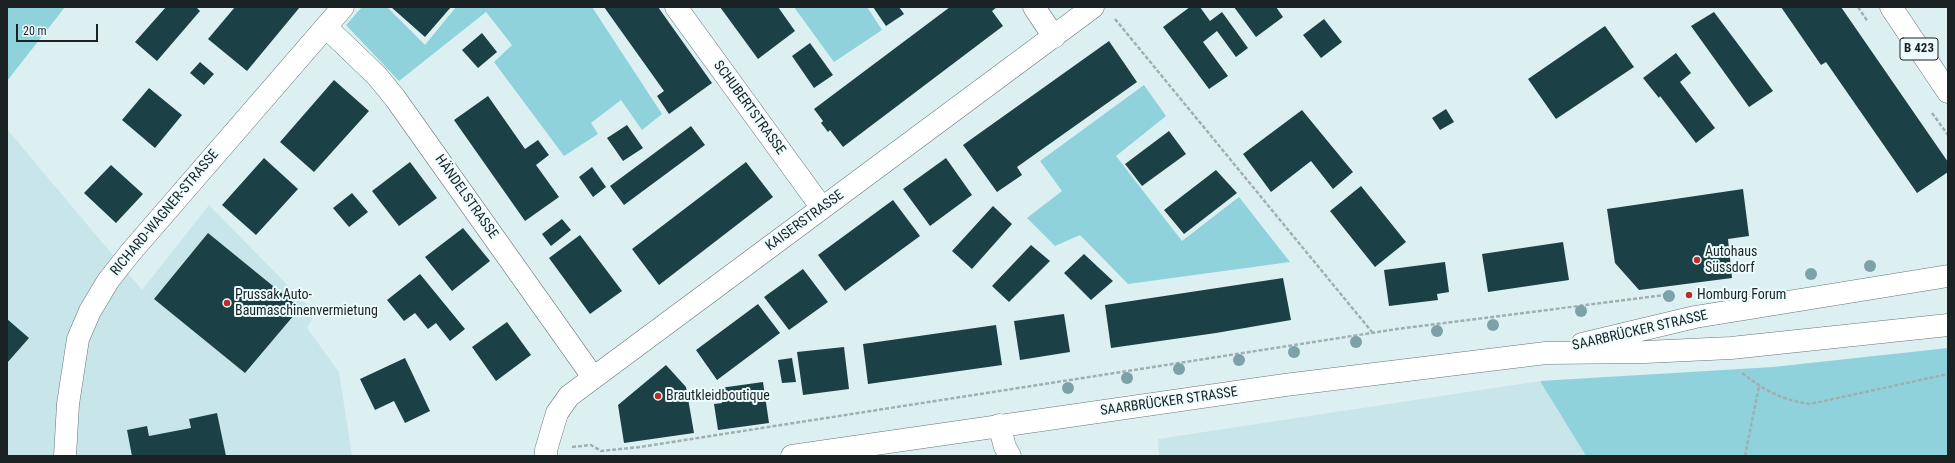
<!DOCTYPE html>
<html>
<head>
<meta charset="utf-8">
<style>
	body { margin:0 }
	#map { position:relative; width:1955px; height:463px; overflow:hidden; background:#dcf0f2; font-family:"Roboto Condensed",sans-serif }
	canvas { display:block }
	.frame { position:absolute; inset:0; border:8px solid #1b2223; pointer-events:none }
	.scale { position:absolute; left:16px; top:24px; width:82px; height:18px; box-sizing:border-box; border:2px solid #1b2223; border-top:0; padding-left:5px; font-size:12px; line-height:14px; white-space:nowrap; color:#1b2223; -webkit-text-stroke:3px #ecfcfe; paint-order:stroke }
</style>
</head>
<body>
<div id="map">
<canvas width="1955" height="463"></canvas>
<div class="frame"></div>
<div class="scale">20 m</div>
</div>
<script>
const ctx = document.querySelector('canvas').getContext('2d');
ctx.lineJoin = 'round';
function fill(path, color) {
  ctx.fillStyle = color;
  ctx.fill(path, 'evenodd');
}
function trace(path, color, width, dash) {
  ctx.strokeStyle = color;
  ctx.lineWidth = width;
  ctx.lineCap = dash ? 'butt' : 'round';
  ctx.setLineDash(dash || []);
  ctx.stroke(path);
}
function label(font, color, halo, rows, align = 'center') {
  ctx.font = font + ' "Roboto Condensed",sans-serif';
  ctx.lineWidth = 4;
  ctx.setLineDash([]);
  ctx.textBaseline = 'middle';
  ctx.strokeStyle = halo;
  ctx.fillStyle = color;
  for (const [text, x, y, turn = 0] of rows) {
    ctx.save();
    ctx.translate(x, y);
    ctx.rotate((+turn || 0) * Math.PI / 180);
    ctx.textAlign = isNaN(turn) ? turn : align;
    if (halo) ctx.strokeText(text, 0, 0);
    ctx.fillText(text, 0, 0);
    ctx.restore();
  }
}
fill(new Path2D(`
	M7,129L142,290L209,205L315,313L307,328L339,372L352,456H7Z
	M1540,381L1586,456H1159L1158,439Z`), '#c8e5e9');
fill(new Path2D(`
	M7,7H65L7,81Z
	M362,7H387L425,45L456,7H592L662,114L642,130L621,100L591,123L598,134L564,156L494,62L512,45L486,12L399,81L346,25Z
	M794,7H867L882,30L834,62Z
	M1144,85L1166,116L1116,156L1182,241L1239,197L1290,262L1128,284L1080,235L1055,246L1027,218L1062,191L1040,161Z
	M1948,348V456H1586L1540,381L1773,367Z`), '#8fd2dc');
fill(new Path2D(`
	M166,7H196L200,11L157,61L135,42Z
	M235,7H300L247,71L208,39Z
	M391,7H451L425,37Z
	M604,7H658L712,83L669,114L657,96L664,91Z
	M720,7H778L795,31L758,59Z
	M873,7H899L904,14L886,26Z
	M950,7H997L992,11L1003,26L843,147L830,130L828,132L821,123L823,121L814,109Z
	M1190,7H1200L1210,21L1222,12L1248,48L1236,57L1217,31L1203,42L1228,76L1209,89L1163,27Z
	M1234,7H1276L1283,17L1256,37Z
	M1781,7H1841L1948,162V172L1917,193L1826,62L1821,65Z
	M1714,12L1773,91L1749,107L1691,26Z
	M1324,19L1342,42L1321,58L1303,35Z
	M1605,26L1634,67L1556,119L1528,79Z
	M482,33L497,52L478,68L462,50Z
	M1109,41L1137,82L1017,167L1022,175L997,192L963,145Z
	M810,43L833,75L814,88L792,56Z
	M1676,53L1691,73L1680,82L1715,128L1696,143L1660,96L1659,98L1643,78Z
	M200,62L214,74L204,85L190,73Z
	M334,80L369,111L314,172L280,142Z
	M149,88L182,115L155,148L122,120Z
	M488,96L525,149L538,140L549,155L536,165L559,197L525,221L454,120Z
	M1446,109L1454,122L1440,130L1432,118Z
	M1302,110L1353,172L1333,189L1311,161L1271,192L1243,154Z
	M627,125L643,148L623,161L607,138Z
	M691,126L705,145L624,205L610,186Z
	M1169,131L1186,154L1142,186L1125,164Z
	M264,158L298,189L256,235L222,205Z
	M946,158L972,195L930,226L903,189Z
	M410,162L437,198L399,226L372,191Z
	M746,162L773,197L659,285L632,249Z
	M111,165L143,194L116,223L84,193Z
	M592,167L606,187L593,197L579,177Z
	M1216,170L1237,193L1184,234L1164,210Z
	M1361,186L1406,242L1375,267L1330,211Z
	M1743,189L1749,236L1728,239L1732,278L1639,290L1615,263L1607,209Z
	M352,193L368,212L349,227L333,208Z
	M893,200L920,236L845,291L818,255Z
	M993,206L1012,224L972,269L952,251Z
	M562,219L571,230L551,246L542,234Z
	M463,228L490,261L452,291L425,257Z
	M208,233L300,308L245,373L154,299Z
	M580,235L622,291L590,314L549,258Z
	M1563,242L1569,280L1488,292L1482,254Z
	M1031,245L1050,261L1009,302L992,286Z
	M1084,254L1113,281L1091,300L1064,273Z
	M1445,262L1449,292L1437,294L1438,300L1389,306L1384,270Z
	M803,269L828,302L789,330L764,297Z
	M420,274L465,329L450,341L436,323L428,329L415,313L404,321L387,300Z
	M1283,278L1291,320L1216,333L1111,348L1105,305Z
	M758,304L780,333L717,380L696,350Z
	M1064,314L1070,352L1020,360L1014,321Z
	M7,319L29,338L7,363Z
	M507,322L531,355L496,381L472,347Z
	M996,325L1002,365L868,384L863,344Z
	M844,347L849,389L803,395L797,352Z
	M405,358L430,411L405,423L394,401L375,410L360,379Z
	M792,358L796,382L782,383L778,360Z
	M666,365L686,387L694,433L624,443L618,405Z
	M763,382L769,423L718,430L714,404L722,403L720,388Z
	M217,413L226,456H132L127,430L147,426L149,436L191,428L189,419Z`), '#1b4045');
const minor = new Path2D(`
	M676,7L822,208
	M1034,7L1054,37
	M326,27L377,76L395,98L593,377
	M999,425L1005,447L1010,456
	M65,456L68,404L78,339L90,311L108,281L130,253L343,7
	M546,456V450L557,413L569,396L1093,7`);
const secondary = new Path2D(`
	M1582,344L1695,317L1948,276
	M792,456L1285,385L1546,353L1645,352L1731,348L1948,325`);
const primary = new Path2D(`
	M1891,7L1948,92`);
trace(minor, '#647578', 23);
trace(secondary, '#647578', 23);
trace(primary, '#647578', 23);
trace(new Path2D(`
	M1858,7L1868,22
	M1115,19L1372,332
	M1932,113L1948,135
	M1742,373C1764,390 1781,400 1810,404L1948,374
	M572,447L591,445L601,451L640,447L1397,329L1673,294
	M1745,456L1759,386`), '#a0b0b1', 2.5, [4, 2]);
trace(minor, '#fff', 22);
trace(secondary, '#fff', 22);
trace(primary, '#fff', 22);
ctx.fillStyle = '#7ca1a6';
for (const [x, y] of [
	[1870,266],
	[1811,274],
	[1669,296],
	[1581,311],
	[1493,325],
	[1437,331],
	[1356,342],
	[1294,352],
	[1239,360],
	[1179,369],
	[1127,378],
	[1068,388]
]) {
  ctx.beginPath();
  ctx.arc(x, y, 6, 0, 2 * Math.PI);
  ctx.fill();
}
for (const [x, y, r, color] of [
	[1697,260,4,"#bb2d27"],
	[1689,295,4,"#bb2d27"],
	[227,303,4,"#bb2d27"],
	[658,396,4,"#bb2d27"]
]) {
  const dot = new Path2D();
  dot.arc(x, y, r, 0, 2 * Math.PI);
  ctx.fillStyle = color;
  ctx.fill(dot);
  trace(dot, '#ecfcfe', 1.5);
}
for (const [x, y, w] of [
	[1919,49,38]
]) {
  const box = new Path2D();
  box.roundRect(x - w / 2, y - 11, w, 22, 3);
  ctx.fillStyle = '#ecfcfe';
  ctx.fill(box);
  trace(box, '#1b2223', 1);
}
label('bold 13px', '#1b2223', null, [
	["B 423",1919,49]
]);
label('14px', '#1b2223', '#ecfcfe', [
	["SCHUBERTSTRASSE",749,108,54],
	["HÄNDELSTRASSE",466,197,55],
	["RICHARD-WAGNER-STRASSE",165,213,-50],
	["KAISERSTRASSE",805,221,-36],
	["SAARBRÜCKER STRASSE",1640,331,-13],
	["SAARBRÜCKER STRASSE",1169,402,-8]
]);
label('14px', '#1b2223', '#ecfcfe', [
	["Autohaus",1705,252],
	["Süssdorf",1705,268],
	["Prussak Auto-",235,295],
	["Baumaschinenvermietung",235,311],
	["Homburg Forum",1697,295],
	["Brautkleidboutique",666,396]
], 'left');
</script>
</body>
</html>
